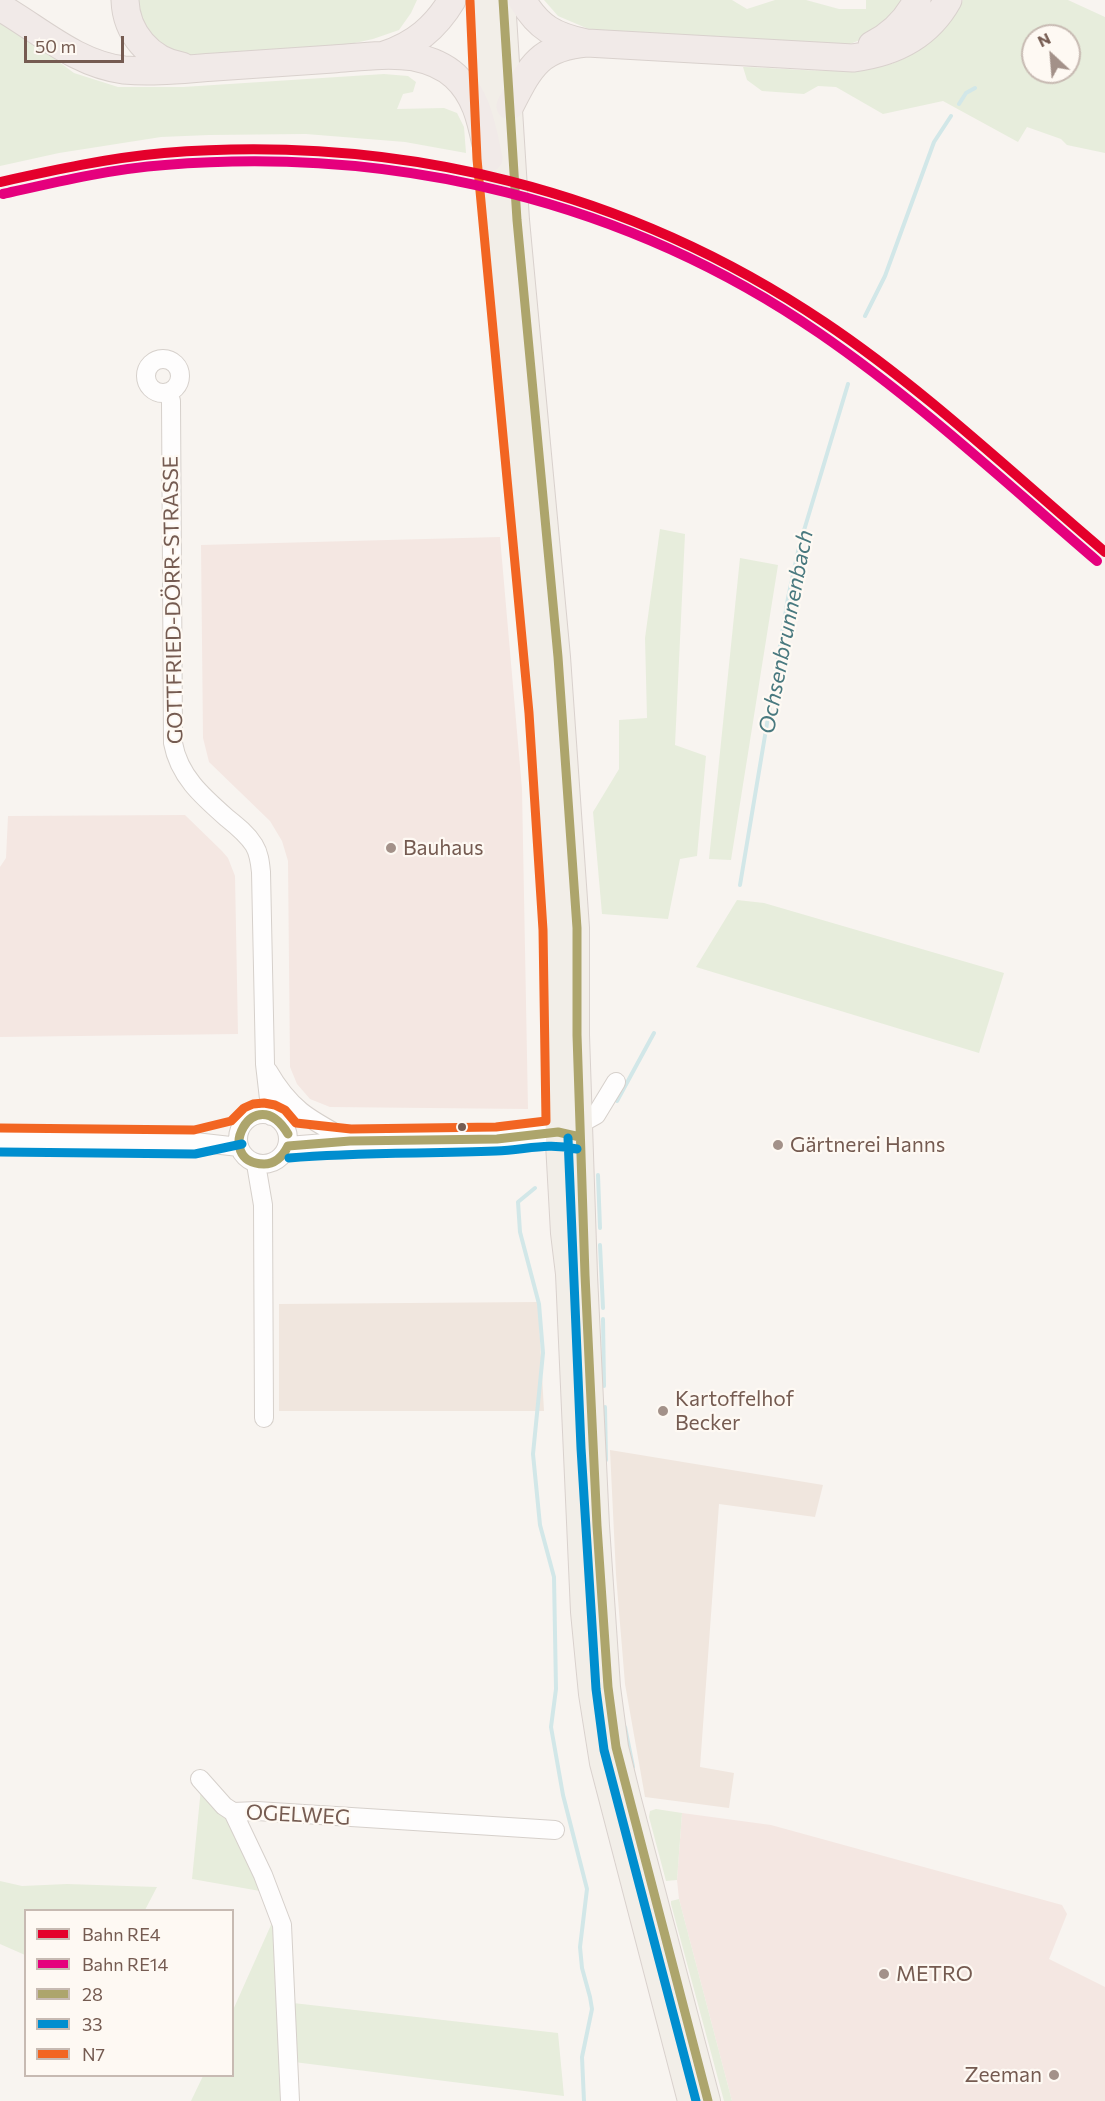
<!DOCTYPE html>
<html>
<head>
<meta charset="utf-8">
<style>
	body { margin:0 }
	#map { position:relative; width:1105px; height:2101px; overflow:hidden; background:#f8f4f0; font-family:Commissioner,sans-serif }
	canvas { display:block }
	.legend { position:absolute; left:24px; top:1909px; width:210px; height:168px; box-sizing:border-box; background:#fef9f3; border:2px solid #c7bab2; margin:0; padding:8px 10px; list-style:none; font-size:18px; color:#755b51 }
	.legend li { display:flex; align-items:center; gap:12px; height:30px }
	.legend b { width:30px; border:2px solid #c7bab2 }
	.north { position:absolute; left:1021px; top:24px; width:60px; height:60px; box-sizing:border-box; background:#fef9f3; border:2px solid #c7bab2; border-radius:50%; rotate:334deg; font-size:16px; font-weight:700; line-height:24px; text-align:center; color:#755b51 }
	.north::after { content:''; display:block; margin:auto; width:21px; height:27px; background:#a39189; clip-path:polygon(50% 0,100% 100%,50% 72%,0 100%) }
	.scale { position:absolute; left:24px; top:36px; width:100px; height:27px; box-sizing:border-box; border:3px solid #755b51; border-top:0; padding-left:8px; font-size:18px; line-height:21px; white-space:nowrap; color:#755b51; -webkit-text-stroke:4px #fef9f3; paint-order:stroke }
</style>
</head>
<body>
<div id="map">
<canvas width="1105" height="2101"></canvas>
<ul class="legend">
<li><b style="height:8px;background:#e4002b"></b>Bahn RE4</li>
<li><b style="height:8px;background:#e5007d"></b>Bahn RE14</li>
<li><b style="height:8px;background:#ada56c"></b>28</li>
<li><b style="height:8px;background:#008ecf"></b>33</li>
<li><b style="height:8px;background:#f26522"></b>N7</li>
</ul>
<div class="north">N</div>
<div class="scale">50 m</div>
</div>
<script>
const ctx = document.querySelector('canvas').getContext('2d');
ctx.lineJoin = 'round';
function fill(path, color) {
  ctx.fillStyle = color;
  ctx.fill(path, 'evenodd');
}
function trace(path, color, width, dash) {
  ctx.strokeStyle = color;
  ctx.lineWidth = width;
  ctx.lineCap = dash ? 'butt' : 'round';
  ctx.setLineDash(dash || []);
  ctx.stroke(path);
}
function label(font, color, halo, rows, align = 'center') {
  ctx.font = font + ' Commissioner,sans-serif';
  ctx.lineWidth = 4.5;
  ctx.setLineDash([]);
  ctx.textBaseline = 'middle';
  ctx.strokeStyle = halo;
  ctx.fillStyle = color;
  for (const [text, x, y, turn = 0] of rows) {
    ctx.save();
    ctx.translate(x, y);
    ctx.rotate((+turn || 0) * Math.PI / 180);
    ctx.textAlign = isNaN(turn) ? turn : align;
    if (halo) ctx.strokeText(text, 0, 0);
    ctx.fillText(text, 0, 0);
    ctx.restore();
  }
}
fill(new Path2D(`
	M538,1302L544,1411H279V1304Z
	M610,1450L823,1485L815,1517L719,1504L700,1767L734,1773L729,1808L645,1797L625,1684L616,1575Z`), '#f0e6de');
fill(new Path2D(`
	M500,537L522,789L528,1109L330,1107L310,1099L297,1084L290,1067L288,861L282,841L270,821L209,762L203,738L201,545Z
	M185,815L222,851L228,858L235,876L238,1034L0,1037V867L6,858L8,816Z
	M682,1813L771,1825L1062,1905L1067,1914L1049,1959L1105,1987V2101H732L679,1899L677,1880Z`), '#f4e7e2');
fill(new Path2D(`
	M130,0H417L411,13L399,30L373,39L323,50L185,56L158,48Z
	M544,0H732L747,9L775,0H806L839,9H866V0H906L870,36L850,44L814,47L598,33L558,16Z
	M963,0H1068L1105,17V153L1067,145L1061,139L1027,127L1018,142L943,101L883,114L836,87L818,86L804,94L762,91L747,80L743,67C790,68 841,76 887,65C918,57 949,28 963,0ZM1033,36H1069V72H1033Z
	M0,21L9,25L74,73L118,87H183L384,74L408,76L416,82L413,92L403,94L397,109L444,108L457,113L464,127L466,153L405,142L306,134L209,135L161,137L59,153L0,166Z
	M660,529L685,534L675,745L706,756L697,856L680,859L668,919L602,914L593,812L619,769V720L647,718L645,638Z
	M740,558L778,565L731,860L709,859Z
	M737,900L764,903L1004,973L979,1053L696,967Z
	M201,1788L220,1806L262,1879L260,1891L192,1879Z
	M656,1809L682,1813L677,1880L666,1881L649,1817L650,1811Z
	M0,1881L22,1886L67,1884L157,1887L145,1910H26L25,1955L0,1944Z
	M679,1899L732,2101H724L671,1904V1901Z
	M275,1916L283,2101H191L203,2076H232L233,2010Z
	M293,2003L558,2033L564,2096L294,2062Z`), '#e7eddc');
trace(new Path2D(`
	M959,104L966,93L975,88
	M865,316L885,276L934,142L951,116
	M740,885L788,598L799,547L848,384
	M617,1101L654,1033
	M598,1175L600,1228
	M535,1188L518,1202L520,1232L539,1304L543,1353L533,1454L540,1525L554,1577L556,1689L551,1727L563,1795L587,1889L580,1947L582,1968L590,1997L592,2009L582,2057L584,2101
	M600,1245L603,1308
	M603,1319L604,1386
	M605,1407L606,1460
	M625,1727L633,1767`), '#d2e7e8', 4);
const minor = new Path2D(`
	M146 376a17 17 0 1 1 34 0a17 17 0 1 1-34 0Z
	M168,392L171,401L173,743C179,776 202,796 227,818C237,826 247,834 254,845C259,853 260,862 261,872L265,1064L271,1116
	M268,1071C291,1111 311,1120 350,1141
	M238 1139a25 25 0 1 1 50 0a25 25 0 1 1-50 0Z
	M580,1120H587L596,1115L616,1082
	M0,1140L195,1142L239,1147
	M288,1146L350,1141L497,1139L558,1132L570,1134
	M256,1164L263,1205L264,1418
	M200,1779L224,1806L233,1812
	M290,2101L282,1925L263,1875L233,1812L257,1811L555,1830`);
const major = new Path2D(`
	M482,0L489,158L502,310L541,712L555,930L558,1143L563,1233L568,1274L583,1612L591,1694L602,1763L690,2101
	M503,0L517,220L558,657L577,928V1035L585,1275L597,1526L608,1687L616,1747L629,1800L708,2101`);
const highway = new Path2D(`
	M125,0C126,33 150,61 182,66
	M522,0C539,28 554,36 586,43
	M0,7C40,30 76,64 124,70C154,73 185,69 215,67C254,64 294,62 333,59C360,57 387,53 414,57C429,60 444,66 455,76C479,98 482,128 489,158
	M872,45C892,35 907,20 917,0
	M384,55C415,45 436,27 452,0
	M510,106C530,67 539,47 587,43L853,58C893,53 928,36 948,0`);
trace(minor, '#d6d0cb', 20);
trace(major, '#d9d1cd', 26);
trace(highway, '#d9d1cd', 29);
trace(minor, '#fefdfd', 18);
trace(major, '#f2eee8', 24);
trace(highway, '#f1eae8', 27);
trace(new Path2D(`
	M503,0L517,220L558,657L577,928V1035L585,1275L597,1526L608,1687L616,1747L708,2101
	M288,1134C254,1077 211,1163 264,1164C276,1164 283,1156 288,1146
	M288,1146L350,1141L497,1139L558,1132L580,1137`), '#ada56c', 9);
trace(new Path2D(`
	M568,1138L581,1448L596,1689L604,1750L696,2101
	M0,1152L195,1154L242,1144
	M289,1158C358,1152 426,1154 496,1151C526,1150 546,1142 577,1149`), '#008ecf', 9);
trace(new Path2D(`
	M0,1128L194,1130L231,1121L244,1108L253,1104L264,1103L275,1105L285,1110L296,1123L351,1129L496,1127L546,1121L543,930L529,713L477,159L470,1`), '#f26522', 9);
trace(new Path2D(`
	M0,182C54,170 108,158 164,153C399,134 628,190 824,322C924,389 1013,474 1105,552`), '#e4002b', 10);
trace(new Path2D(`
	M3,194C56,182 110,169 165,165C396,146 627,201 819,333C918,401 1006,483 1097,561`), '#e5007d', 10);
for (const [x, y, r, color] of [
	[391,848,6,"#a39189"],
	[462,1127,5,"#755b51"],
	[778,1145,6,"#a39189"],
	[663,1411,6,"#a39189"],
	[884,1974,6,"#a39189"],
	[1054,2075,6,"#a39189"]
]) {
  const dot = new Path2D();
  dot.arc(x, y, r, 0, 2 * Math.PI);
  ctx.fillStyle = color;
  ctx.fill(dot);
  trace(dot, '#fef9f3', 2);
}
label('21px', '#755b51', '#fef9f3', [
	["GOTTFRIED-DÖRR-STRASSE",173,600,-91],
	["OGELWEG",298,1815,3]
]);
label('21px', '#755b51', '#fef9f3', [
	["Bauhaus",403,848],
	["Gärtnerei Hanns",790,1145],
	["Kartoffelhof",675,1399],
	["Becker",675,1423],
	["METRO",896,1974],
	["Zeeman",1042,2075,"right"]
], 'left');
label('italic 22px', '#49797f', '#fef9f3', [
	["Ochsenbrunnenbach",786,632,-79]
]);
</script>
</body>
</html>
